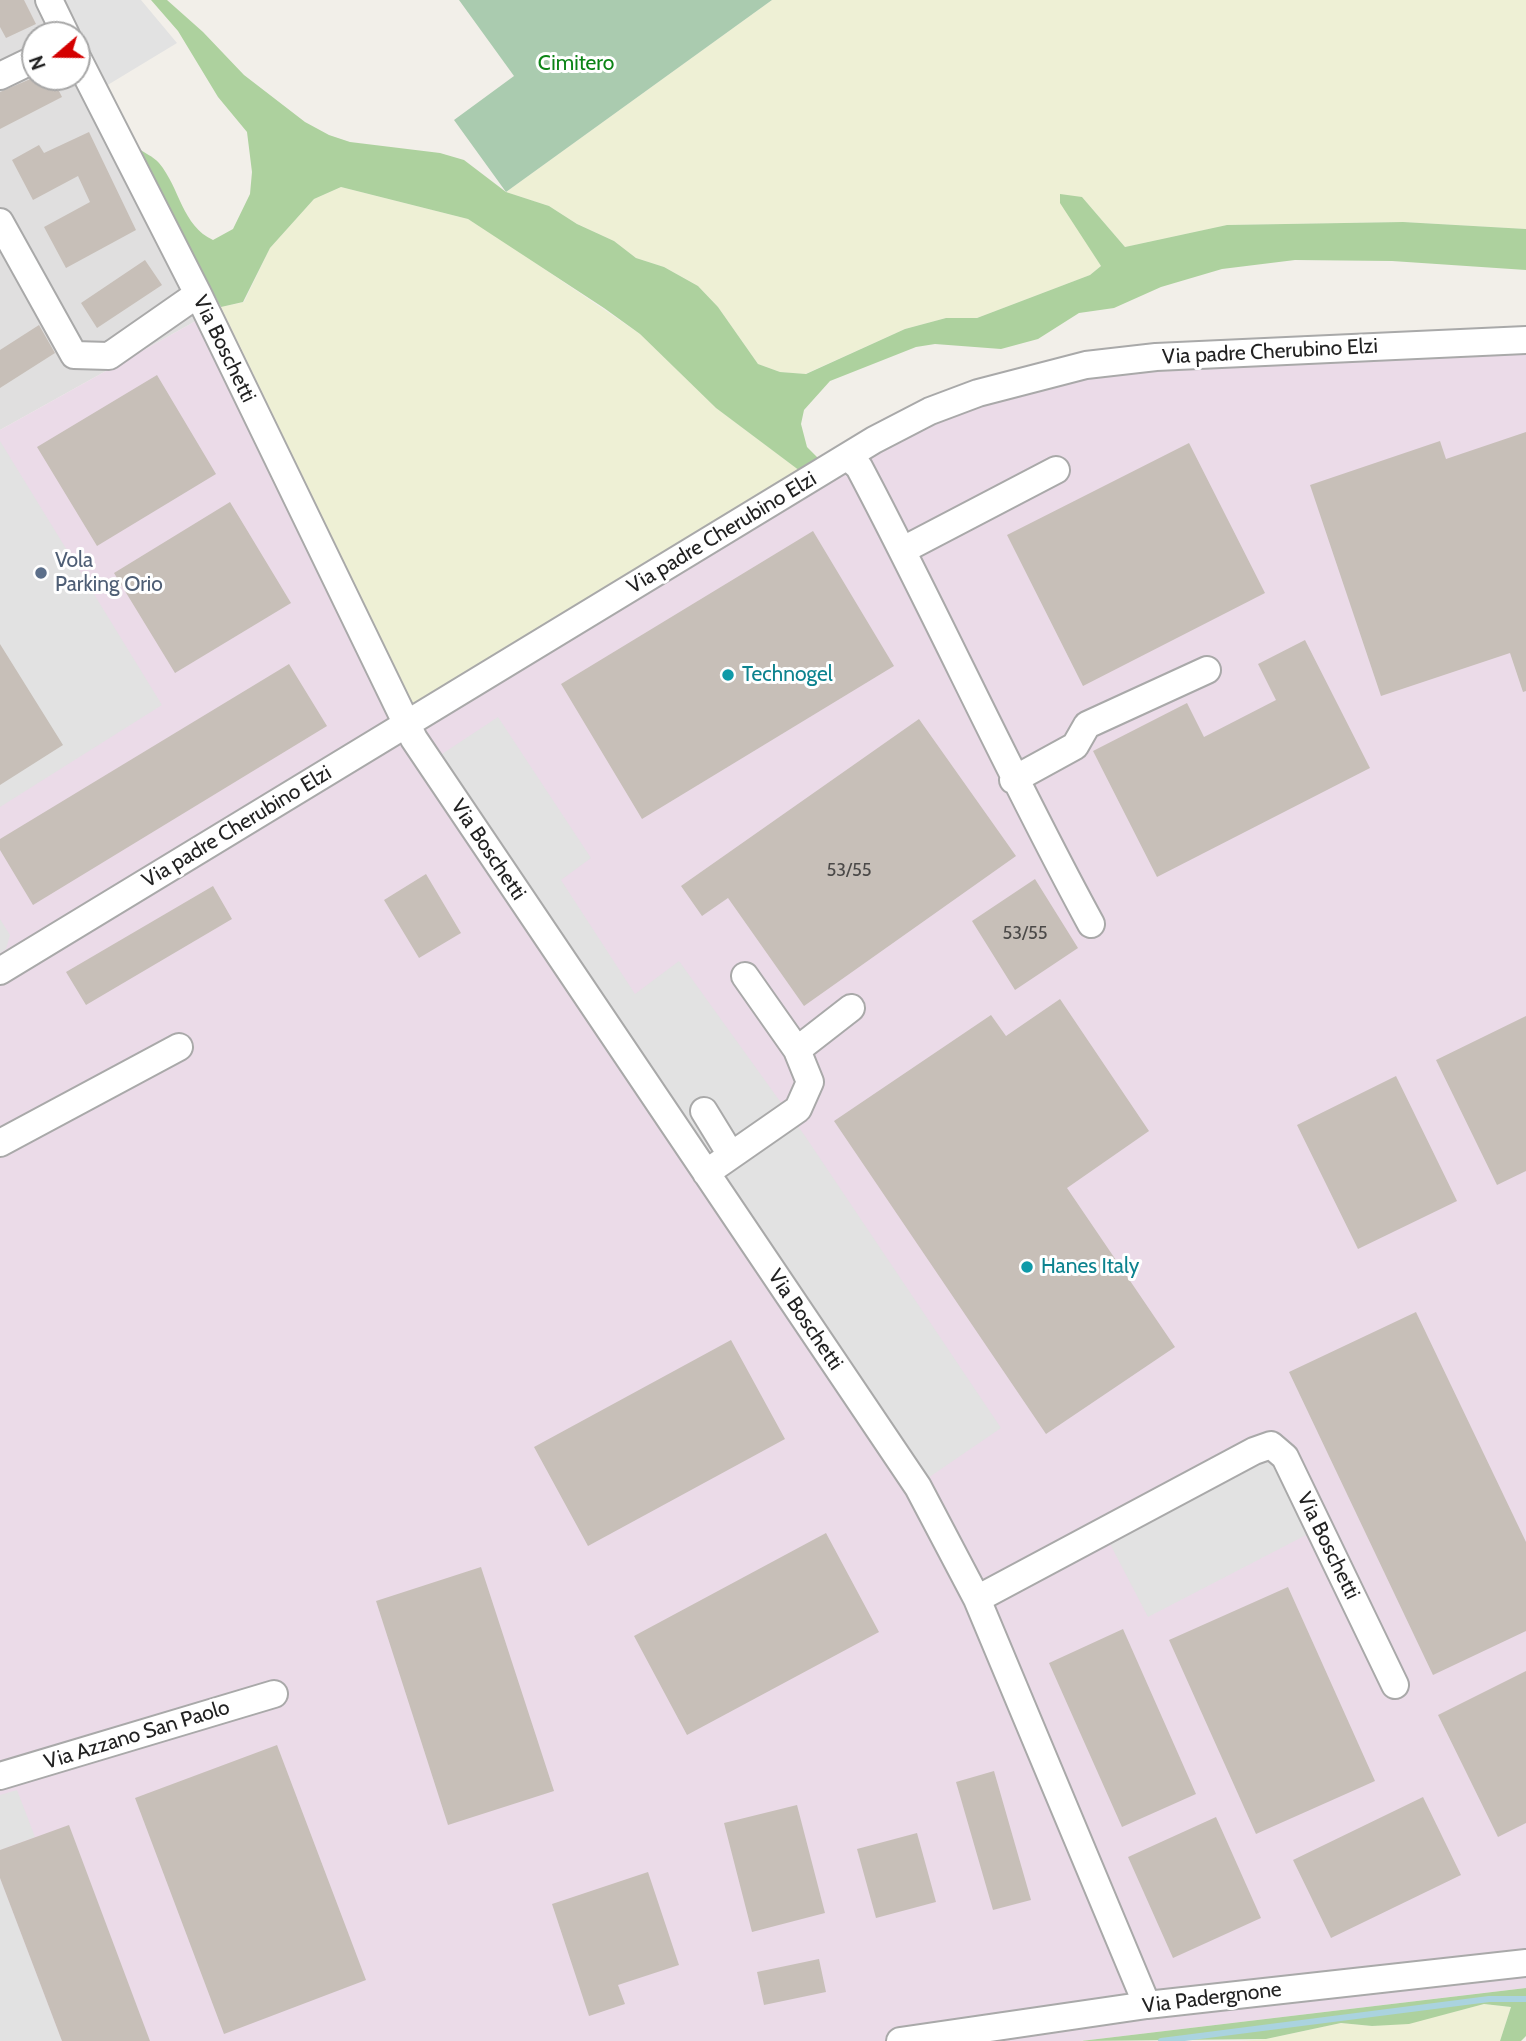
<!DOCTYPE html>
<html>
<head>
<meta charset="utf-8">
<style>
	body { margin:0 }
	#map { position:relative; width:1526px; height:2041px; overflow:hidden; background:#f2efe9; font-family:Cabin,sans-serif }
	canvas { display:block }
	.north { position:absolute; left:21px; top:21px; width:70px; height:70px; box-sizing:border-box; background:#fff; border:2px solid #a7a7a7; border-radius:50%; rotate:250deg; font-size:19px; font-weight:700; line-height:28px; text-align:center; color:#222 }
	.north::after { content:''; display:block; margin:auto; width:24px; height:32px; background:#d40000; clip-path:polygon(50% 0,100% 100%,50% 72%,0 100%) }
</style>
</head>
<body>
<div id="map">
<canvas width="1526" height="2041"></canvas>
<div class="north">N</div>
</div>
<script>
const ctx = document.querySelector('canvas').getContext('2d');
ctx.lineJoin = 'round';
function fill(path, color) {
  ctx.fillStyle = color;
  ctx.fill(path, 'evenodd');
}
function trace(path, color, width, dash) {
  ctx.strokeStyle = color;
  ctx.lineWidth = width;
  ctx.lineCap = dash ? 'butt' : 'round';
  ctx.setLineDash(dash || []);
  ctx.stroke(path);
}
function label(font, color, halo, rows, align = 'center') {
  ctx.font = font + ' Cabin,sans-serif';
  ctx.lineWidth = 6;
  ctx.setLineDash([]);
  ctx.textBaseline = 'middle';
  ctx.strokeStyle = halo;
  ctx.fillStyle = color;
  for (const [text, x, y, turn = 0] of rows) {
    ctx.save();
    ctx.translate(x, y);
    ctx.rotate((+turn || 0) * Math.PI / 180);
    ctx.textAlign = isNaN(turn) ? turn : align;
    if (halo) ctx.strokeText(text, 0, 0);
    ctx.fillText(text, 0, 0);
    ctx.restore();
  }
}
fill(new Path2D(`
	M0,0H62L221,307L0,430ZM35,35H77V77H35Z`), '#e0dfdf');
fill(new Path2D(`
	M221,307L413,706L886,417L975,380L1526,327V1988L1081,2041H0V430Z`), '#ebdbe8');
fill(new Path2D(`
	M772,0H1526V229L1403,222L1228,225L1125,247L1082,197L1087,243L1101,266L1090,275L977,318H946L905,329L805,374L780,372L758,364L718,307L698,286L664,267L636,258L614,241L577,224L549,206L506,192Z
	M341,187L468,219L506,243L640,334L716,408L800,471L413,706L221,307L244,302L270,248L314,199Z
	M1484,2004L1511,2007L1500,2041H1241L1266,2039L1341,2023L1372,2026L1437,2016Z`), '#eef0d5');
fill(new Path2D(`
	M151,0H167L203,32L244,75L305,122L329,135L350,142L440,153L464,160L506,192L549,206L577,224L614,241L636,258L664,267L698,286L718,307L758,364L780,372L806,374L905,329L946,318H977L1090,275L1101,266L1060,203V194L1082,197L1125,247L1227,225L1403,222L1526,229V270L1392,261L1295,260L1222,269L1161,287L1114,308L1079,313L1038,339L1001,349L935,344L916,347L830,381L804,410L801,424L807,447L819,459L800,471L716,408L640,334L604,308L468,219L341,187L314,199L270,248L243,302L221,307L136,147C143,152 154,157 159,163C180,188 182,226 213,240L233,229L250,194L252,172L247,132L218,97L178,31Z
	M1526,1988V2036L1521,2041H1500L1511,2007L1484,2004L1409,2024L1372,2026L1341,2023L1266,2039L1081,2041Z`), '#add19e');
fill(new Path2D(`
	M459,0H772L506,192L454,120L514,76Z`), '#aacbaf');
fill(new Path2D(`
	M64,0H141L177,43L106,86Z
	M0,441L162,705L0,807Z
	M498,717L591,858L561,880L635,994L679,961L805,1136L1001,1428L928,1478L439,756Z
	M0,919L10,935L6,949L0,953Z
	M1269,1462L1282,1470L1310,1533L1148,1617L1108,1540L1255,1463Z
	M17,1790L35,1837L0,1850V1795Z
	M0,1878L62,2041H0Z`), '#e2e2e2');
trace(new Path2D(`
	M1161,2041L1489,1999H1526`), '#aad3df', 6);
fill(new Path2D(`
	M0,0H24L36,24L6,38L0,27Z
	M35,77H52L62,97L0,129V92Z
	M89,132L136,230L66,268L44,227L90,202L78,176L33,200L12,160L39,145L44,153Z
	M145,260L162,285L97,328L81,303Z
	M39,325L55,353L0,388V350Z
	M157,375L216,474L97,546L37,447Z
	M1526,432V691L1523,692L1510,653L1381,696L1310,485L1440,441L1446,459Z
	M1189,443L1265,593L1083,686L1007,535Z
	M230,502L291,603L175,673L114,573Z
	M813,531L894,666L642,819L561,684Z
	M1305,640L1370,768L1157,877L1093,751L1187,703L1204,737L1276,700L1258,664Z
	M0,644L63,745L0,785Z
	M289,664L327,726L33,905L0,850V839Z
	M919,719L1016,856L804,1006L728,898L702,916L681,886Z
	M426,874L461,933L419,958L384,900Z
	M1035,879L1078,948L1015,990L972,921Z
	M213,886L232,919L86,1005L66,972Z
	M1060,999L1149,1131L1067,1188L1175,1347L1046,1434L834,1121L991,1015L1006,1036Z
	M1526,1016V1171L1497,1185L1436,1060Z
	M1396,1076L1457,1201L1358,1249L1297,1125Z
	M1416,1312L1526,1542V1631L1433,1675L1289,1372Z
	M731,1340L785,1439L588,1546L534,1447Z
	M826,1533L879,1632L687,1735L634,1636Z
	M481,1567L554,1791L448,1825L376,1601Z
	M1288,1587L1375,1781L1256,1834L1169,1640Z
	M1123,1629L1196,1794L1122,1827L1049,1663Z
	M1526,1671V1823L1498,1837L1438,1715Z
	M277,1745L366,1980L224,2034L135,1798Z
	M994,1771L1031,1900L993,1910L956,1782Z
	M1423,1797L1461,1875L1331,1938L1293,1860Z
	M797,1805L825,1913L752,1932L724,1823Z
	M1216,1817L1261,1918L1173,1958L1128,1857Z
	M69,1825L150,2041H62L0,1878V1850Z
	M917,1833L936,1902L876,1918L857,1849Z
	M648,1872L679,1965L618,1985L625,2004L589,2016L552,1904Z
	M819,1959L826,1992L764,2005L757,1972Z`), '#c7bfb8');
const minor = new Path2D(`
	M49,0L66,35
	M77,57L198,294L414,739L918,1487L977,1599L1147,2005
	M0,76L35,59
	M0,222L74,355L109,356L198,294
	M848,457L859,467C939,618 1009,774 1091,924
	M903,550L1056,470
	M1013,780L1075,746L1087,725L1207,670
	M0,971L874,440L930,411L978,393L1086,365L1156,357L1526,340
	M797,1050L851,1008
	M704,1111L731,1155
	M0,1143L179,1047
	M706,1173L798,1109L810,1082L797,1050L745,976
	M977,1599L1254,1451L1271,1445L1285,1457L1395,1685
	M0,1776L274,1694
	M900,2041L1147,2005L1526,1963`);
trace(minor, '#a9a9a9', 30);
trace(minor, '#fff', 26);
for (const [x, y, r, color] of [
	[41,573,7,"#5c6f8a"],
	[728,675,7,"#0f9aa8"],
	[1027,1267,7,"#0f9aa8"]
]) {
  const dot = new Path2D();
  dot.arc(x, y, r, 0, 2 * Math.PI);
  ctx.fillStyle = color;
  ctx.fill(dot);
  trace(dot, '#fff', 2.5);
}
label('18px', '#4b4948', null, [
	["53/55",849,871],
	["53/55",1025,934]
]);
label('21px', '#0c8416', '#fff', [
	["Cimitero",576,64]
]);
label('21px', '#222', '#fff', [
	["Via Boschetti",224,349,64],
	["Via padre Cherubino Elzi",1270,352,-3],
	["Via padre Cherubino Elzi",722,533,-31],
	["Via padre Cherubino Elzi",237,827,-31],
	["Via Boschetti",488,850,56],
	["Via Boschetti",805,1320,56],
	["Via Boschetti",1328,1546,64],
	["Via Azzano San Paolo",137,1735,-17],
	["Via Padergnone",1212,1998,-7]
]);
label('21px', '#4e5e75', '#fff', [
	["Vola",55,561],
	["Parking Orio",55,585]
], 'left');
label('21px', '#0d838f', '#fff', [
	["Technogel",742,675],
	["Hanes Italy",1041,1267]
], 'left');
</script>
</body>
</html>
